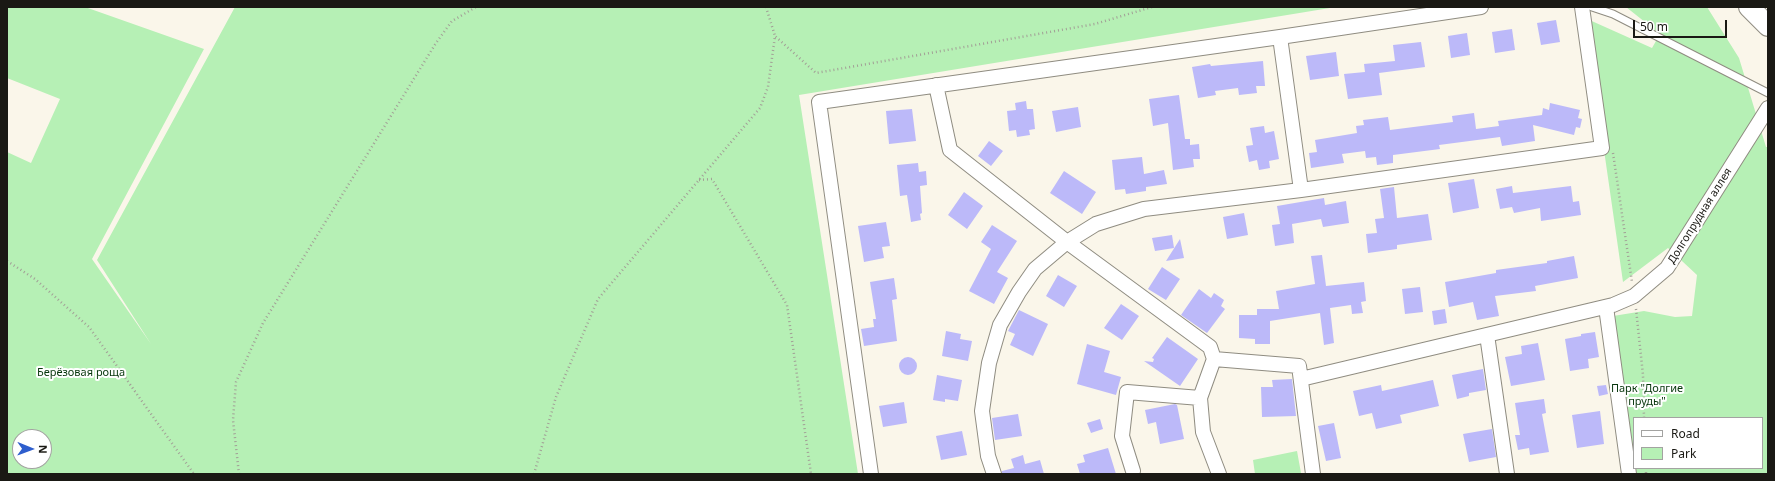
<!DOCTYPE html>
<html>
<head>
<meta charset="utf-8">
<style>
	body { margin:0 }
	#map { position:relative; width:1775px; height:481px; overflow:hidden; background:#faf6ea; font-family:"Noto Sans",sans-serif }
	canvas { display:block }
	.frame { position:absolute; inset:0; border:8px solid #1a1914; pointer-events:none }
	.legend { position:absolute; left:1633px; top:417px; width:130px; height:52px; box-sizing:border-box; background:#fff; border:1px solid #a3a3a1; margin:0; padding:5px 7px; list-style:none; font-size:12px; color:#1a1914 }
	.legend li { display:flex; align-items:center; gap:8px; height:20px }
	.legend b { width:20px; border:1px solid #a3a3a1 }
	.north { position:absolute; left:12px; top:429px; width:40px; height:40px; box-sizing:border-box; background:#fff; border:1px solid #a3a3a1; border-radius:50%; rotate:91deg; font-size:11px; font-weight:700; line-height:16px; text-align:center; color:#1a1914 }
	.north::after { content:''; display:block; margin:auto; width:14px; height:18px; background:#2e5ecd; clip-path:polygon(50% 0,100% 100%,50% 72%,0 100%) }
	.scale { position:absolute; left:1633px; top:20px; width:94px; height:18px; box-sizing:border-box; border:2px solid #1a1914; border-top:0; padding-left:5px; font-size:12px; line-height:14px; white-space:nowrap; color:#1a1914; -webkit-text-stroke:3px #fff; paint-order:stroke }
</style>
</head>
<body>
<div id="map">
<canvas width="1775" height="481"></canvas>
<div class="frame"></div>
<ul class="legend">
<li><b style="height:5px;background:#fff"></b>Road</li>
<li><b style="height:11px;background:#b6f0b5"></b>Park</li>
</ul>
<div class="north">N</div>
<div class="scale">50 m</div>
</div>
<script>
const ctx = document.querySelector('canvas').getContext('2d');
ctx.lineJoin = 'round';
function fill(path, color) {
  ctx.fillStyle = color;
  ctx.fill(path, 'evenodd');
}
function trace(path, color, width, dash) {
  ctx.strokeStyle = color;
  ctx.lineWidth = width;
  ctx.lineCap = dash ? 'butt' : 'round';
  ctx.setLineDash(dash || []);
  ctx.stroke(path);
}
function label(font, color, halo, rows, align = 'center') {
  ctx.font = font + ' "Noto Sans",sans-serif';
  ctx.lineWidth = 4;
  ctx.setLineDash([]);
  ctx.textBaseline = 'middle';
  ctx.strokeStyle = halo;
  ctx.fillStyle = color;
  for (const [text, x, y, turn = 0] of rows) {
    ctx.save();
    ctx.translate(x, y);
    ctx.rotate((+turn || 0) * Math.PI / 180);
    ctx.textAlign = isNaN(turn) ? turn : align;
    if (halo) ctx.strokeText(text, 0, 0);
    ctx.fillText(text, 0, 0);
    ctx.restore();
  }
}
fill(new Path2D(`
	M7,7H85L204,49L92,259L151,344L97,260L235,7H1336L799,95L858,474H7V152L31,163L60,99L7,78ZM20,437H44V461H20Z
	M1626,7H1707L1739,58L1766,147H1768V474H1637L1636,468H1762V418H1634V456L1613,316L1644,311L1675,317L1692,316L1697,275L1668,248L1623,282L1585,18L1652,48L1660,34Z
	M1297,451L1301,473L1255,474L1253,460Z`), '#b6f0b5');
fill(new Path2D(`
	M1556,20L1560,42L1541,45L1537,23Z
	M1512,29L1515,50L1495,53L1492,32Z
	M1467,33L1470,55L1451,58L1448,36Z
	M1421,42L1425,67L1379,73L1382,95L1348,99L1344,74L1365,72L1364,64L1395,61L1393,45Z
	M1336,52L1339,76L1310,80L1306,56Z
	M1263,61L1265,86H1256L1257,93L1239,95L1238,88L1215,91L1216,95L1198,98L1192,67L1210,64L1211,66Z
	M1179,95L1185,139H1190V145L1199,144L1200,159H1193L1194,167L1173,170L1168,123L1153,126L1149,99Z
	M1026,101L1027,109H1033L1035,129L1029,130L1030,135L1017,137L1016,130L1009,131L1007,111L1016,110L1015,103Z
	M1550,103L1580,110L1578,118L1582,119L1580,128L1576,127L1574,135L1533,125L1535,141L1502,146L1500,137L1439,145L1440,149L1393,155V163L1377,165L1376,157L1366,158L1365,151L1342,154L1344,163L1311,168L1309,153L1317,152L1315,140L1357,133L1356,126L1364,125L1363,120L1388,117L1390,130L1453,122L1452,116L1474,113L1476,129L1499,126L1498,121L1542,115L1543,108L1549,110Z
	M1078,107L1081,127L1056,132L1052,111Z
	M912,109L916,141L889,144L886,111Z
	M1264,126L1265,133L1274,131L1279,159L1269,161L1270,168L1259,170L1257,160L1249,162L1246,146L1253,145L1250,128Z
	M989,141L1003,151L991,166L978,156Z
	M1142,157L1144,174L1164,170L1167,184L1146,187V191L1126,194L1125,189L1115,190L1112,160Z
	M918,163L919,172L926,171L927,185L920,186L922,213L920,214L921,220L911,222L907,195L900,196L897,165Z
	M1064,171L1096,192L1082,214L1050,193Z
	M1474,179L1479,208L1453,213L1448,183Z
	M1512,186L1513,193L1571,186L1573,202L1579,201L1581,215L1541,221L1540,208L1514,213L1512,207L1500,209L1496,189Z
	M1394,187L1397,218L1428,214L1432,240L1397,245V249L1368,253L1366,234L1377,233L1375,219L1384,218L1380,189Z
	M964,192L983,206L967,229L948,215Z
	M1324,198L1325,205L1346,201L1349,223L1323,227L1321,219L1292,224L1294,243L1275,246L1272,225L1280,224L1277,206Z
	M1244,213L1248,235L1227,239L1223,217Z
	M886,222L890,246L882,247L884,258L864,262L858,226Z
	M992,225L1017,241L997,272L1008,278L994,304L969,291L991,249L981,242Z
	M1172,235L1174,248L1155,251L1152,238Z
	M1180,239L1184,258L1166,261Z
	M1322,255L1326,286L1364,282L1366,301L1361,302L1363,313L1352,314L1351,305L1330,308L1334,343L1324,345L1320,313L1270,321V344H1255V339L1239,338V315H1257V309H1279L1276,291L1315,284L1311,256Z
	M1574,256L1578,278L1535,286L1536,291L1495,296L1499,316L1477,320L1473,302L1449,307L1445,282L1496,273V270L1547,263V261Z
	M1162,267L1180,279L1166,300L1148,289Z
	M1058,275L1077,286L1064,307L1046,296Z
	M894,278L897,299L892,300L897,341L864,346L861,329L874,327L873,319H876L870,282Z
	M1420,287L1423,312L1405,314L1402,289Z
	M1199,289L1211,298L1214,293L1224,300L1221,306L1225,309L1207,333L1181,315Z
	M1121,304L1139,316L1122,340L1104,328Z
	M1445,309L1447,323L1434,325L1432,311Z
	M1019,310L1048,324L1033,356L1010,345L1015,334L1008,331Z
	M946,331L961,334L960,339L972,341L968,361L942,356Z
	M1595,332L1599,357L1588,359L1589,368L1570,371L1565,339L1581,336V334Z
	M1167,337L1198,359L1180,386L1144,361L1153,362L1154,359L1152,358Z
	M1538,343L1545,380L1511,386L1505,357L1522,354L1521,346Z
	M1087,344L1110,351L1104,372L1121,377L1116,395L1077,384Z
	M899 366a9 9 0 1 1 18 0a9 9 0 1 1-18 0Z
	M1483,369L1486,390L1469,393V396L1457,399L1452,375Z
	M937,375L962,380L958,401L945,399V402L933,400Z
	M1292,379L1296,416L1262,417L1261,387H1273L1272,380Z
	M1433,380L1439,406L1400,415L1402,423L1376,429L1372,413L1359,416L1353,391L1381,385L1382,391Z
	M1606,385L1608,394L1599,396L1597,386Z
	M1544,399L1546,413L1542,414L1549,452L1530,455L1529,448L1518,450L1515,435H1520L1515,403Z
	M904,402L907,423L883,427L879,406Z
	M1175,404L1177,405L1184,439L1160,444L1156,422L1148,424L1145,410Z
	M1600,411L1604,444L1577,448L1572,415Z
	M1018,414L1022,436L995,440L992,418Z
	M1100,419L1103,429L1091,433L1087,423Z
	M1334,423L1341,458L1326,461L1318,426Z
	M1492,429L1496,457L1469,462L1463,434Z
	M962,431L967,455L941,460L936,436Z
	M1108,448L1116,474H1080L1077,464L1085,462L1083,455Z
	M1023,455L1025,464L1040,460L1044,474H1002V471L1014,468L1011,459Z`), '#bcb9f9');
const lane = new Path2D(`
	M1592,7L1613,14L1768,93`);
const street = new Path2D(`
	M1280,37L1301,190
	M936,85L950,150L1067,242L1210,347L1214,359L1200,398L1203,432L1219,474
	M1606,307L1629,474
	M1487,335L1507,474
	M1214,359L1299,366L1313,474
	M1301,379L1613,305L1634,296L1667,268L1768,108
	M1133,471L1122,436L1127,392L1200,398
	M871,474L819,102L1280,37L1481,7
	M994,474L988,456L982,411L989,363L1000,325L1019,292L1035,269L1067,242L1096,224L1144,209L1301,190L1602,148L1582,7`);
const secondary = new Path2D(`
	M1749,7L1768,26`);
trace(lane, '#8f8c81', 9);
trace(street, '#8f8c81', 16);
trace(secondary, '#8f8c81', 22);
trace(new Path2D(`
	M766,7L775,36
	M1613,153L1632,282
	M699,180L712,179L787,305L811,474
	M7,261L35,279L89,327L194,474
	M1636,309L1643,375L1644,418
	M1646,468V474
	M239,474L233,420L236,382L263,323L436,43L452,21L476,7
	M534,474L556,397L598,299L760,108L768,87L775,36L816,73L1095,24L1152,7`), '#a29f96', 2.5, [1, 3]);
trace(lane, '#fff', 7);
trace(street, '#fff', 14);
trace(secondary, '#fff', 20);
label('11px', '#1a1914', '#fff', [
	["Долгопрудная аллея",1700,216,-58]
]);
label('11px', '#07360c', '#fff', [
	["Берёзовая роща",81,373],
	["Парк \"Долгие",1647,389],
	["пруды\"",1647,402]
]);
</script>
</body>
</html>
